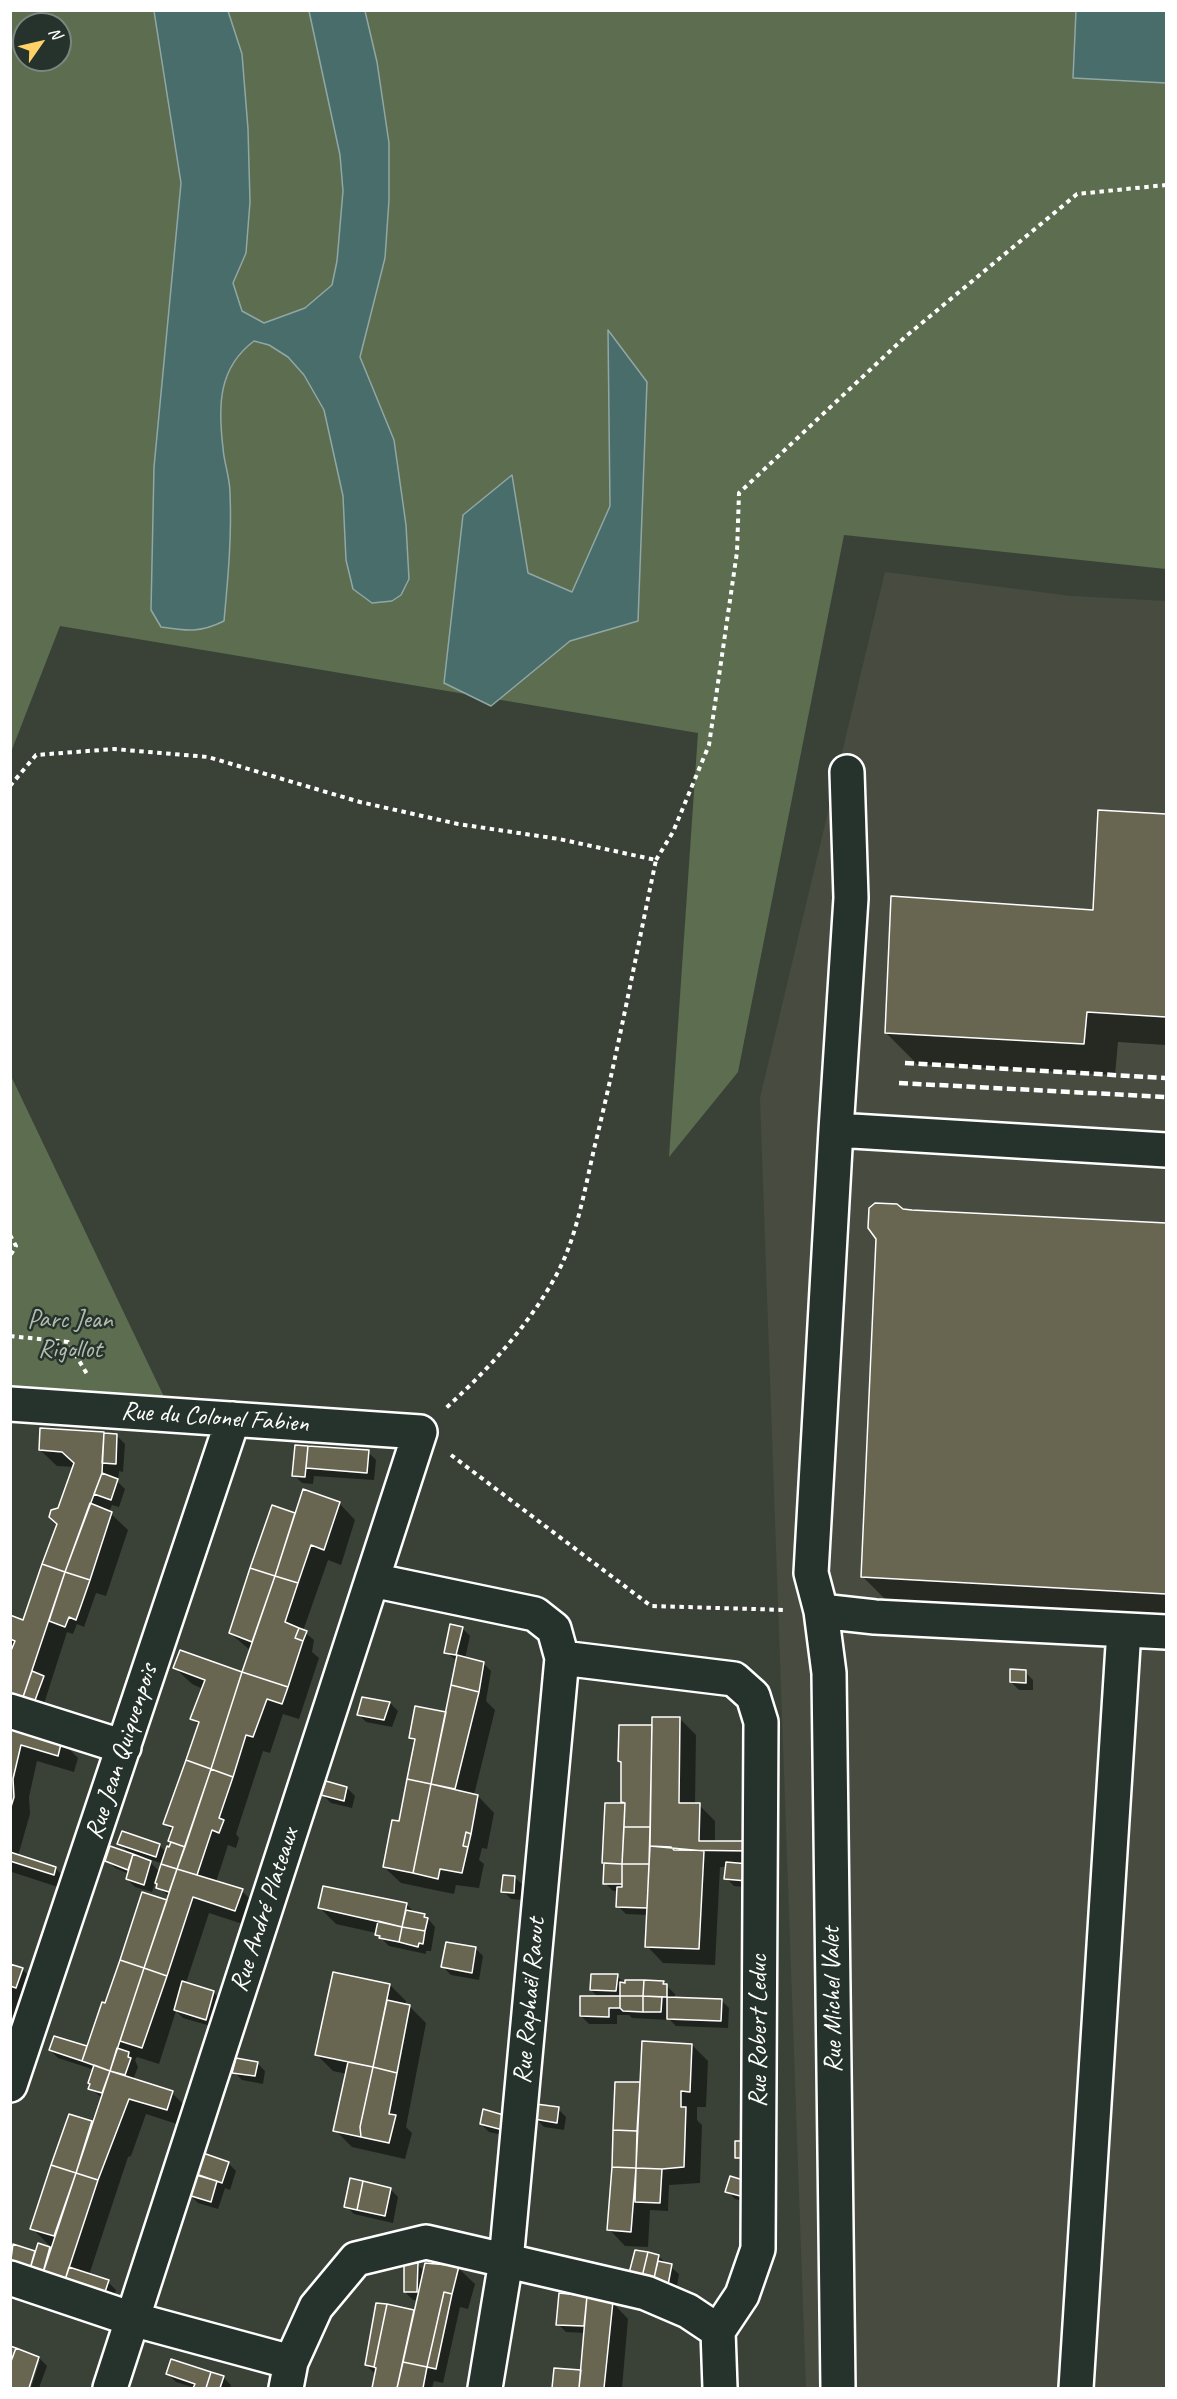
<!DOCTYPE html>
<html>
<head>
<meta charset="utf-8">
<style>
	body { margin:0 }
	#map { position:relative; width:1177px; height:2399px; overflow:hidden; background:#3a4238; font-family:Caveat,sans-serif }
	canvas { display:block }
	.frame { position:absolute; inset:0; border:12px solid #fff; pointer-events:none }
	.north { position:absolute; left:12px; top:12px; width:60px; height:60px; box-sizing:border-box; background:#26332d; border:2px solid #7d8581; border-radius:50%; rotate:56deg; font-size:16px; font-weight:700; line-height:24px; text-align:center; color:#fff }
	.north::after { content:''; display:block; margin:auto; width:21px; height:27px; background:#ffd166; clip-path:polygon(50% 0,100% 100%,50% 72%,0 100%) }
</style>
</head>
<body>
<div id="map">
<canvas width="1177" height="2399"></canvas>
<div class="frame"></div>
<div class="north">N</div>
</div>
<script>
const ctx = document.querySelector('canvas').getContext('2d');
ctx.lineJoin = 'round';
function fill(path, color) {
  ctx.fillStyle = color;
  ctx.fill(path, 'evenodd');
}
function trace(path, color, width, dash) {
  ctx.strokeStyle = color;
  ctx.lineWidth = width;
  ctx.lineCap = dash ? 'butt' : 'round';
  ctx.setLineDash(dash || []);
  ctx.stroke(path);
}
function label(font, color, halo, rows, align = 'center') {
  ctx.font = font + ' Caveat,sans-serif';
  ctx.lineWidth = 5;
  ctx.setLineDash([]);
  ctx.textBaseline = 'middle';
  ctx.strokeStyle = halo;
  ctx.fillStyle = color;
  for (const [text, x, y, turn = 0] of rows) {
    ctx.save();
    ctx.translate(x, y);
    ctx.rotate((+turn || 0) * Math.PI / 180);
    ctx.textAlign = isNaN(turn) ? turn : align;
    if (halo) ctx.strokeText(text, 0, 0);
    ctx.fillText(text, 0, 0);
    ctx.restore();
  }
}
fill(new Path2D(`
	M885,572L1071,596L1166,601V2388H806L760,1098Z`), '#484c40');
fill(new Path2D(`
	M11,11H1166V569L844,535L738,1072L669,1157L698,733L60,626L11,752ZM24,24H60V60H24Z
	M11,1076L166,1401L11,1391Z`), '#5d6d4f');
const water = new Path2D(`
	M154,11H228L242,54L248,129L250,202L246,253L233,283L242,311L264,323L305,308L332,285L337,261L343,191L340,155L309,11H365L377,62L389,143V200L385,258L360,357L394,440L406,525L409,579L401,595L392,601L372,603L353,589L346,560L343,496L324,410L304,375L288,357L269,345L254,341C218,368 218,406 223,448C224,463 230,478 230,493C232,536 228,578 224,621C200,633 187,631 161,627L151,610L154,467L181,183Z
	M1076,11H1166V83L1073,78Z
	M608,330L647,382L638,621L570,641L491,706L444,683L463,515L512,475L528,573L572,592L610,506Z`);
fill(water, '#486d6b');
trace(water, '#91a7a6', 1.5);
fill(new Path2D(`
	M1100,812L1166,816V1045L1118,1042L1115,1075L917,1064L886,1033L1094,911Z
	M903,1210L1166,1225V1622L894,1608L863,1577Z
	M104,1434L117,1436L125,1444L123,1472L119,1471L118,1482L125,1489L119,1507L112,1505L109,1512L128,1530L106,1596L96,1593L84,1627L77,1624L73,1634L67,1632L42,1710L15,1708L10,1617L24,1621L58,1524L59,1510L74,1467L57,1466L40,1450Z
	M296,1447L368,1452L376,1460L374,1480L314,1476L313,1484L302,1483L294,1475Z
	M339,1503L355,1520L341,1565L328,1560L303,1631L314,1640L312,1652L319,1658L299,1719L283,1714L270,1753L263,1751L236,1834L239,1838L236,1848L228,1845L216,1882L242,1891L258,1907L252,1927L209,1913L186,1983L213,1992L221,2000L214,2027L183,2018L176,2011L159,2064L137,2057L135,2060L138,2067L133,2080L172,2093L188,2109L183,2126L146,2114L131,2156L128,2157L89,2275L108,2282L116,2290L112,2302L10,2266L14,2246L36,2253L39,2245L53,2249L32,2228L70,2116L93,2124L102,2098L90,2088L93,2070L92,2069L58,2058L50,2050L55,2038L88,2048L106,2005L170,1897L158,1887L159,1885L155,1882L152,1892L135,1887L127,1879L129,1874L115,1868L107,1860L131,1855L119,1843L159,1845L166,1852L170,1849L173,1832L165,1824L199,1726L192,1719L203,1689L192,1684L175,1668L243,1674L251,1651L230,1633L273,1507L295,1515ZM147,1858L163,1864L160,1872L152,1864Z
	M462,1628L470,1636L465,1659L483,1663L491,1671L486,1701L495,1710L474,1795L478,1796L494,1813L487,1849L482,1848L479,1860L484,1864L479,1888L456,1885L454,1894L401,1883L384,1867L400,1823L416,1743L410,1737L447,1714L457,1661L446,1652Z
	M1025,1672L1033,1680V1690H1019L1011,1682Z
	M390,1703L398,1711L392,1727L366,1722L358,1714Z
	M680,1719L696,1735L695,1805H699L715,1821V1842L749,1843L755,1888L734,1886L726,1878L727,1867H720L715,1965L663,1963L647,1946L648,1915L626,1914L618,1906V1891H613L605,1883L625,1804L622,1802L623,1765L619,1761L654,1726Z
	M10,1726L62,1742L78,1758L74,1772L37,1761L29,1797L30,1814L18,1856L55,1868L72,1885L70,1891L12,1872L10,1877Z
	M347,1788L355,1796L352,1808L331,1803L323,1795Z
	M514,1877L523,1885L521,1900L511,1899L503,1891Z
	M406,1904L415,1913L425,1915L435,1927L431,1951H426V1954L389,1946L376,1933L336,1924L320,1908Z
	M475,1948L483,1956L479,1980L451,1975L443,1967Z
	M10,1966L22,1969L39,1986L32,2004L19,1999L12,2021Z
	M617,1976L626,1985L663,1982L675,1994V1999L721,2000L729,2008L728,2028L676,2026L670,2020L632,2018L629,2015H617V2024H589L581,2016L598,1997L591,1990Z
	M390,1985L406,2001L405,2006L410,2007L426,2023L406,2127L412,2133L405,2159L352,2147L335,2130L347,2074L333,2071L317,2055Z
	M692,2045L708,2061L706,2107H697V2120L702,2125L700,2183L669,2185L668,2211L650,2210L648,2247L625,2246L609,2229L639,2083L641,2085Z
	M257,2063L265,2071L263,2084L242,2080L234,2072Z
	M558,2109L566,2117L564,2130L544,2127L536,2118Z
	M481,2124L514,2125L511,2137L489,2132Z
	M204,2155L228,2163L236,2171L230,2190L225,2188L218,2209L198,2203L190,2195Z
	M731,2178L756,2205L735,2199L727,2191Z
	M390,2189L398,2197L393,2223L354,2214L346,2206Z
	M659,2257L679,2274L676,2292L638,2285Z
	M417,2264L425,2272L458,2268L475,2284L468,2309L460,2307L443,2383L434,2381L432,2388H372L375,2374L366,2365L387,2306L416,2311L418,2300H413L405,2292Z
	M561,2294L612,2302L628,2319L622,2388H554L555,2370L582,2372L586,2333L566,2332L558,2324Z
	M10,2348L39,2358L47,2366L39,2388H31L40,2360H37L28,2388H10Z
	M168,2374L223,2377L231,2385L230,2388H195L176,2382Z`), '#0007');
const building = new Path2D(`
	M1098,810L1166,814V1017L1087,1012L1084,1044L885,1033L891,896L1093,910Z
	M875,1203L897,1204L903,1209L912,1210L1166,1223V1594L861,1577L876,1239L868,1228L869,1208Z
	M40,1428L104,1432L102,1473L65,1572L42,1564L57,1524L49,1517L51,1510L58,1508L74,1463L62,1452L39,1450Z
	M104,1433L117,1434L116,1464L102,1463Z
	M295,1445L308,1446L305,1477L292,1476Z
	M308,1446L369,1450L367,1473L306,1468Z
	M102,1473L118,1479L111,1500L94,1494Z
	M303,1489L340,1502L324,1550L311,1545L298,1583L275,1576Z
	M90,1503L112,1512L90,1580L65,1572Z
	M272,1505L295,1513L275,1576L250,1568Z
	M42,1564L65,1572L22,1700L10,1696V1653L15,1641L10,1639V1615L23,1620Z
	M250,1568L275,1576L252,1642L229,1633Z
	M65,1572L90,1580L76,1620L69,1617L65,1627L49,1621Z
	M275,1576L298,1583L285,1622L299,1628L295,1638L303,1641L288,1687L242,1672Z
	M450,1624L463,1627L456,1655L444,1653Z
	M299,1628L307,1631L303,1641L295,1638Z
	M180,1650L242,1672L211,1769L186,1760L199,1722L190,1719L205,1680L173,1668Z
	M457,1655L484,1662L479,1692L451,1685Z
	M1010,1669L1026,1670V1683L1010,1682Z
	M32,1671L44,1676L34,1703L22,1700Z
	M242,1672L288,1687L282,1704L267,1699L253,1737L246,1735L233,1777L211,1769Z
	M451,1685L479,1692L455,1789L431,1784Z
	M362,1697L390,1702L384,1720L357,1715Z
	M415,1706L446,1712L431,1784L407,1779L415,1739L409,1738Z
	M652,1717H680L679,1803H700L699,1841H750V1851L674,1850L671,1847L650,1846Z
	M619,1725H652L650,1827H624L625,1803L621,1802V1762L618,1761Z
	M13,1726L62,1740L58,1756L21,1745L13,1779L14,1797L10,1810V1734Z
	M186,1760L211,1769L185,1847L168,1841L173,1827L163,1824Z
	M211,1769L233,1777L219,1818L224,1820L219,1833L212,1830L197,1875L177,1869Z
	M407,1779L431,1784L413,1873L383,1867L392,1820L399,1821Z
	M326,1781L347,1787L344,1801L321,1795Z
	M431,1784L478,1795L471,1834L466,1832L463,1846L468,1847L462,1873L440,1869L438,1879L413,1873Z
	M605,1803H625L622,1864L602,1863Z
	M624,1827H650L649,1864H622Z
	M122,1831L160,1844L156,1857L117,1844Z
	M466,1832L471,1834L468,1847L463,1846Z
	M171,1842L185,1847L177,1869L161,1864L167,1846L169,1847Z
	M110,1846L133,1854L128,1870L105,1861Z
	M650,1846L704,1851L699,1949L645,1947Z
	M10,1852L56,1867L54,1875L10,1861Z
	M133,1854L151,1861L144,1885L126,1879Z
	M726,1862L749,1864L747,1881L724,1879Z
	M604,1863L622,1864V1884H603Z
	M161,1864L177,1869L169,1892L156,1888L157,1884L155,1883Z
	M622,1864H649L647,1908L616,1907L617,1887H622Z
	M177,1869L243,1889L235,1911L193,1897L167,1976L144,1968Z
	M503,1875L515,1876L514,1893L501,1892Z
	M323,1886L407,1903L402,1927L318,1908Z
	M142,1892L167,1900L144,1968L120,1960Z
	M406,1910L425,1914L424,1917L428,1918L425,1931L402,1927Z
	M378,1921L402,1927L399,1942L379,1938L380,1936L375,1935Z
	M402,1927L425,1931L423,1944L419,1943L418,1947L399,1942Z
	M446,1942L476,1947L472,1973L441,1967Z
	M120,1960L144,1968L110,2071L82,2061L102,2002L105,2003Z
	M10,1964L23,1968L16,1988L10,1986Z
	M144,1968L167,1976L142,2048L120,2041Z
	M333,1972L390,1984L373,2067L315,2055Z
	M591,1974H618L616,1991L590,1990Z
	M625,1980H644L643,1996H620V1982L625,1983Z
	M644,1980L664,1981L663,1984H667V1997L643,1996Z
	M182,1981L214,1991L206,2020L174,2010Z
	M580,1996H620V2008H609V2017L580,2016Z
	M620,1996H643V2012L623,2011L620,2008Z
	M643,1996L662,1997L661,2012H643Z
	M667,1997L722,1999L721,2021L667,2019Z
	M387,2000L410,2005L397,2073L373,2067Z
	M54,2036L87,2046L82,2061L49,2050Z
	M642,2041L692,2044L690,2092L681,2091V2107H686L684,2167L662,2169L636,2168Z
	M117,2048L129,2052L128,2057L131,2058L125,2075L110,2071Z
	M236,2058L258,2062L255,2076L232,2073Z
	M348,2062L373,2067L360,2127L361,2137L333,2131Z
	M94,2065L110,2071L102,2093L88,2089L90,2084L88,2083Z
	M373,2067L397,2073L389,2114L396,2115L389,2143L361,2137L360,2127Z
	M110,2071L173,2091L167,2110L129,2099L98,2180L76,2173Z
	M615,2082H640L637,2131L613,2130Z
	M536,2104L559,2107L557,2123L534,2119Z
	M483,2109L507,2116L503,2130L480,2124Z
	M69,2114L92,2121L76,2173L51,2165Z
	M613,2130L637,2131L636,2168L612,2167Z
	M735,2141H747V2158H735Z
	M203,2153L229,2162L222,2183L196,2174Z
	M51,2165L76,2173L54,2236L30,2229Z
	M612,2167L636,2168L631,2232L607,2230Z
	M636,2168L662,2169L660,2203L635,2202Z
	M76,2173L98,2180L64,2283L42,2276Z
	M196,2175L217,2181L211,2202L188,2195Z
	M730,2176L753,2183L748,2198L725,2192Z
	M350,2178L363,2181L357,2210L344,2207Z
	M363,2181L391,2188L385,2216L357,2210Z
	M38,2243L50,2247L42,2276L29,2272Z
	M13,2244L35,2251L29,2272L10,2266Z
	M635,2250L648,2252L641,2281L628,2277Z
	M648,2252L659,2255L653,2283L641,2281Z
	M658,2261L672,2264L668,2285L653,2282Z
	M404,2262L418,2263L417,2292H404Z
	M425,2263L459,2266L452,2294L444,2292L427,2367L403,2362Z
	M69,2267L109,2280L104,2295L64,2283Z
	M444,2292L452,2294L436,2369L427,2367Z
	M559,2293L587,2296L584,2326L556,2325Z
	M587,2296L613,2301L604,2388H579Z
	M376,2303L387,2304L374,2367L365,2365Z
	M387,2304L414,2310L397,2388H372L376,2368L374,2367Z
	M10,2346L16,2348L10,2364Z
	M16,2348L39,2357L29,2388H10V2364Z
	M171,2359L211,2372L206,2388H193L195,2384L166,2374Z
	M403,2362L427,2367L423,2388H397Z
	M554,2368L581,2370L579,2388H552Z
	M211,2372L224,2376L220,2388H206Z`);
fill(building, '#686551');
trace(building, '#fff', 1.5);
const minor = new Path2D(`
	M836,1130L851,898L847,772
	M10,1404L420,1432L110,2388
	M372,1580L535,1614L554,1629L562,1658L506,2261L485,2388
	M821,1611L875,1617L1166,1632
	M562,1658L734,1679L753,1696L761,1722L758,2249L742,2295L718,2331
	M10,1711L124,1747
	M10,2085L233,1419
	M10,2278L132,2319L291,2362
	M718,2331L720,2388
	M286,2388L291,2362L316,2307L356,2259L426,2242L646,2293L688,2311L718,2331
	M838,2388L829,1673L821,1611L811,1573L836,1130L1166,1150
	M1076,2388L1124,1630`);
trace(minor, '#fff', 38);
trace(new Path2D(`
	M10,786L36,755L114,749L208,757L360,802L458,824L559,839L656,860C636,955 618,1051 595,1145C585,1187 578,1233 558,1272C530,1324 489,1369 446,1408
	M656,860L673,832L709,745L737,552L739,493L905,337L1077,194L1166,185
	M10,1235L16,1246L10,1256
	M10,1336L68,1342L87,1374
	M451,1455L651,1606L786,1610`), '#fff', 4, [4.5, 4.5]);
trace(minor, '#26332d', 33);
trace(new Path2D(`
	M905,1063L1166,1078
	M899,1083L1166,1097`), '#fff', 4.5, [9, 4.5]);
label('26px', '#b6bdb0', '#26332d', [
	["Parc Jean",70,1320],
	["Rigollot",70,1350]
]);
label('26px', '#fff', '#26332d', [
	["Rue du Colonel Fabien",215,1418,4],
	["Rue Jean Quiquenpois",122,1752,-72],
	["Rue André Plateaux",265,1910,-72],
	["Rue Michel Valet",833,2000,-91],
	["Rue Raphaël Raout",530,2001,-85],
	["Rue Robert Leduc",759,2031,-90]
]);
</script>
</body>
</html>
